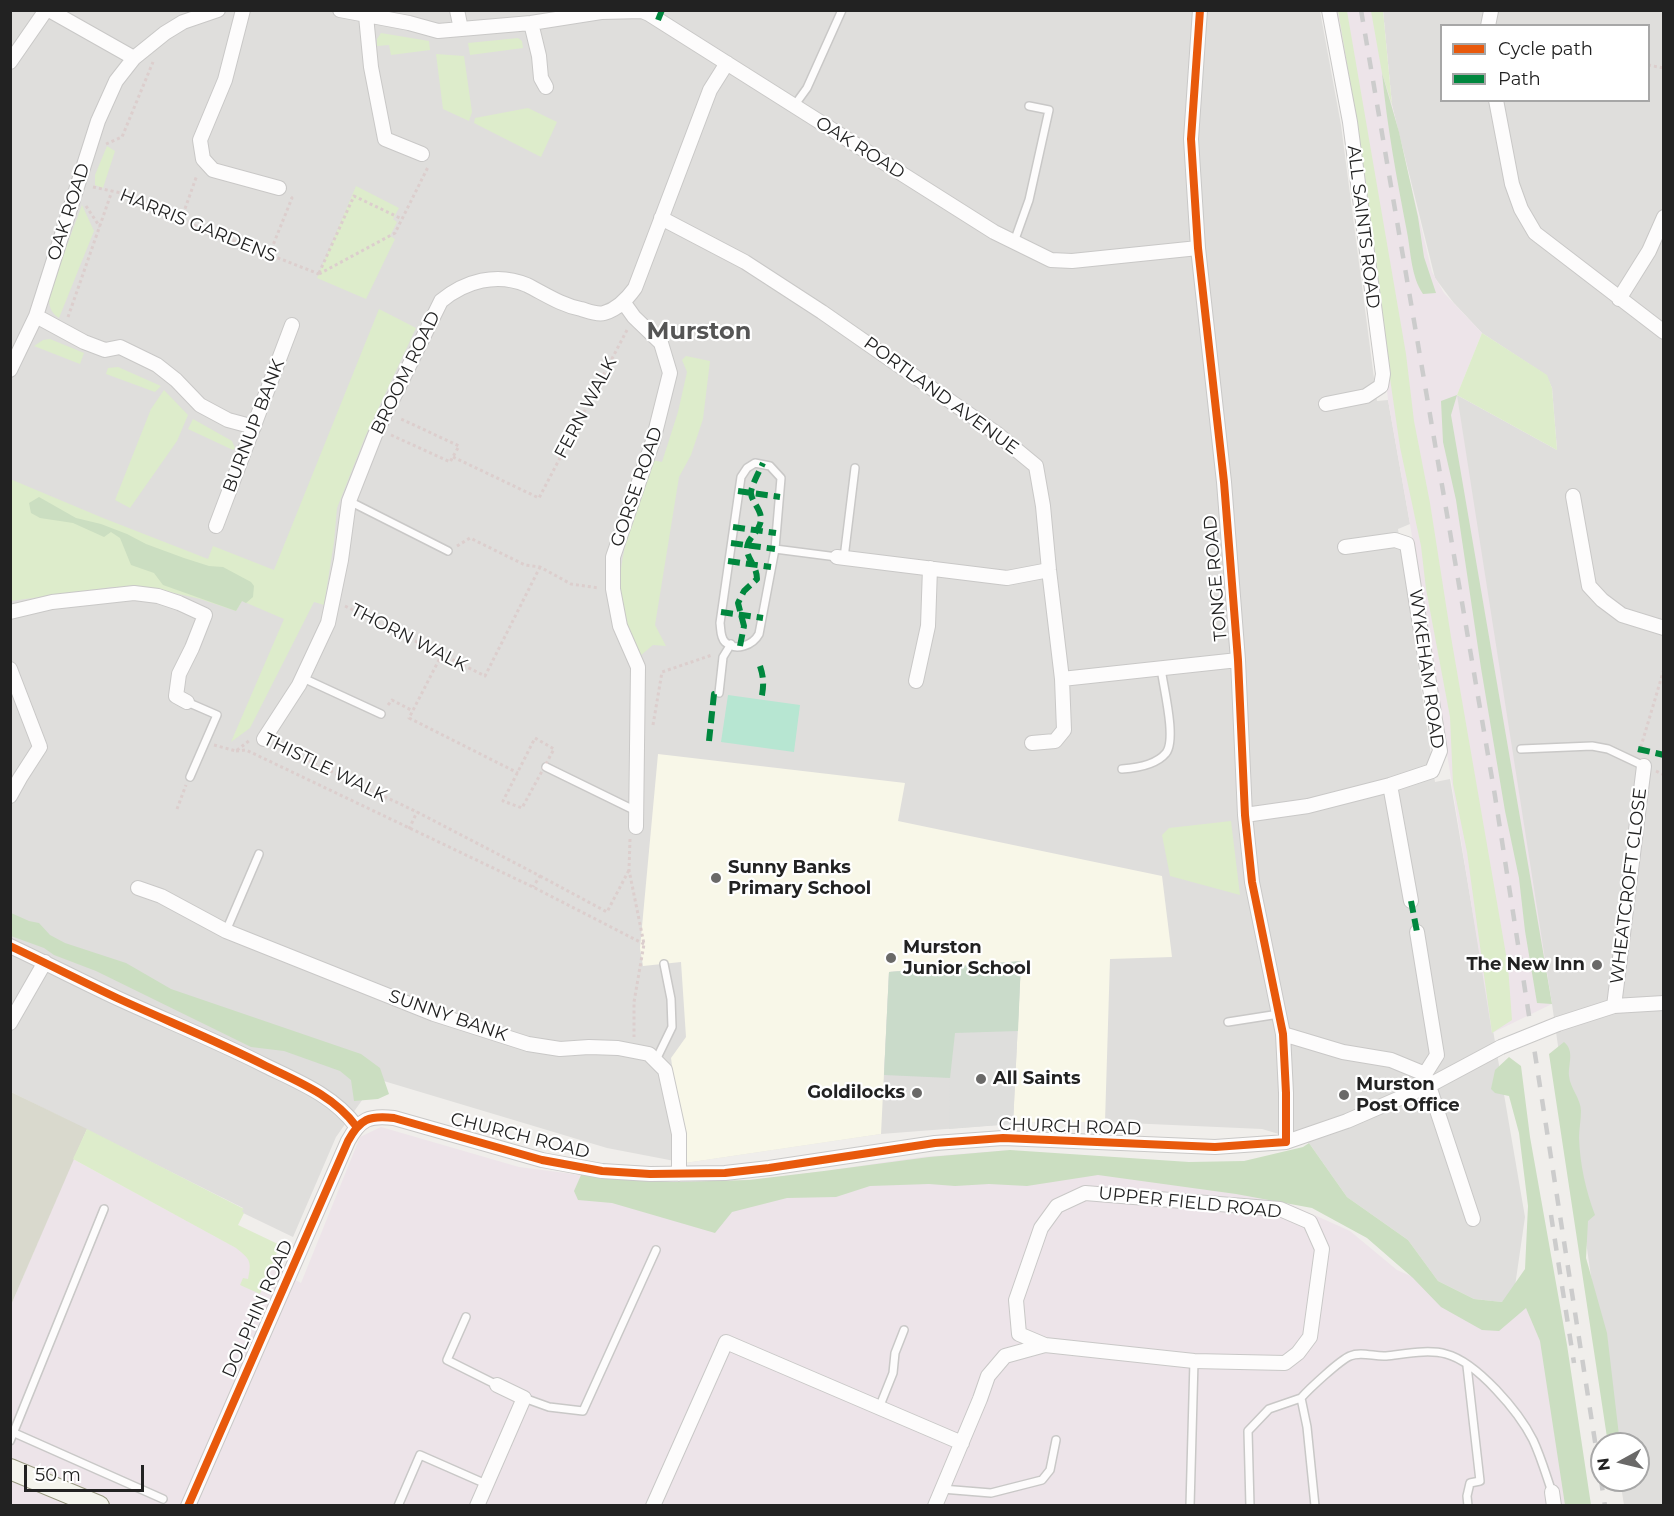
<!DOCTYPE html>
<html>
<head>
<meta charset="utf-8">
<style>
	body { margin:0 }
	#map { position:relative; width:1674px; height:1516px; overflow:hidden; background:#f0eeeb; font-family:Montserrat,sans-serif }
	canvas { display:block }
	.frame { position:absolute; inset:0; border:12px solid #222; pointer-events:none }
	.legend { position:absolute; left:1440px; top:24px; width:210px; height:78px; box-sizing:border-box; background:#fff; border:2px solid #a7a7a7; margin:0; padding:8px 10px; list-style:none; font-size:18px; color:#222 }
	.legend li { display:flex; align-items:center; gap:12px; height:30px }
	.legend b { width:30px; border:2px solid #a7a7a7 }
	.north { position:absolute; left:1590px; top:1432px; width:60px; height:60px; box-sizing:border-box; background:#fff; border:2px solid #a7a7a7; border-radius:50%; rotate:262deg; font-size:16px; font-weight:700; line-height:24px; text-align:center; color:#222 }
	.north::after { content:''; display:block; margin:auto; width:21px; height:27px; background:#6a6968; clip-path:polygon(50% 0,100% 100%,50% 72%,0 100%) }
	.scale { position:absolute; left:24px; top:1465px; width:120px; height:27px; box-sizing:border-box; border:3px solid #222; border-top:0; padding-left:8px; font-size:18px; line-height:21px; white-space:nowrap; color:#222; -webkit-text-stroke:4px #fff; paint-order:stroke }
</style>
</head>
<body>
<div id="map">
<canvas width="1674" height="1516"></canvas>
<div class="frame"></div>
<ul class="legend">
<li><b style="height:8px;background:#e8590c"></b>Cycle path</li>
<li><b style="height:8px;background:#00873e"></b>Path</li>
</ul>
<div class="north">N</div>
<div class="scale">50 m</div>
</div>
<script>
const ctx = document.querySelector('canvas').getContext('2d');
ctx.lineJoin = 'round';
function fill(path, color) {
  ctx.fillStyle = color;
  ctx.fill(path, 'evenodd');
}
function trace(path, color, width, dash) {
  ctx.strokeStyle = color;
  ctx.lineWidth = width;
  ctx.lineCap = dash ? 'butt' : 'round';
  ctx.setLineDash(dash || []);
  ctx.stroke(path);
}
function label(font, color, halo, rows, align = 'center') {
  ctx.font = font + ' Montserrat,sans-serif';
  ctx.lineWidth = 4.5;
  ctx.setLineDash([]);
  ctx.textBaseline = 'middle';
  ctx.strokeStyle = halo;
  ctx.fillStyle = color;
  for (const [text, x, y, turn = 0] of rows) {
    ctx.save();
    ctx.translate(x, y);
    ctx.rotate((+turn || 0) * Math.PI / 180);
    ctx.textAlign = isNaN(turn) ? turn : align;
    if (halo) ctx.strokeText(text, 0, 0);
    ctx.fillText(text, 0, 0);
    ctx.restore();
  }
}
fill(new Path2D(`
	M10,11H1320L1341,125L1377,401L1388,400L1410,524L1398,529L1435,782L1450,779L1525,1217L1513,1300L1502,1302L1474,1299L1438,1281L1408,1240L1347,1197L1309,1143L1262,1129L1105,1122H1037L881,1134L685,1163L607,1148L377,1079L336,1137L293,1237L241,1212L243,1208L11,1092Z
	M1383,11H1663V1505H1624L1620,1480H1638V1444H1615L1552,1004L1451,415L1457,395L1557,450L1552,388L1546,375L1482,333L1453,302L1435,278L1392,105ZM1442,26H1648V100H1442Z`), '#dfdedc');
fill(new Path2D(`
	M1337,11H1383L1392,105L1432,272L1444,293L1482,333L1457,395L1552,1004L1492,1033L1410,524L1388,400L1356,116Z
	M381,1127L519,1167L581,1175L672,1182L749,1180L824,1171L921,1157L1010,1150L1223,1174L1350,1231L1397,1270L1487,1310L1556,1303L1583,1506H11V1305L73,1159L301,1283L360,1137Z`), '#ede4e9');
fill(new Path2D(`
	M658,754L905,783L898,821L1162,876L1172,957L1110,959L1105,1122H1037L1013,1124L1021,962L889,972L881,1134L685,1163L671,1058L686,1037L681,962L643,966L640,948Z`), '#f8f7e8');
fill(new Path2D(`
	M1021,961L1013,1124L949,1129L950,1078L884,1075L889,972Z`), '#dededc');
fill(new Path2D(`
	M11,1092L87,1129L11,1305Z`), '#d9d9cd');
fill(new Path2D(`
	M1338,11H1347L1406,354L1414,421L1430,503L1451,637L1508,966L1512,1020L1492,1033L1467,852L1453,784L1450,717L1426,589L1421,546L1400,447L1374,269L1356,116Z
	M1371,11H1383L1392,105L1382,73Z
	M381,33L429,41L430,50L391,55L389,45L377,46V39Z
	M518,38L522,41L523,48L470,55L468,43Z
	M436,54L464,56L472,112L469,121L443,109Z
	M528,108L557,122L541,157L474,123L475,118Z
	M107,146L115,151L103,188L95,185V175Z
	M356,186L399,208L393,219L397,222L390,236L395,239L366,299L317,278Z
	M82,205L94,231L59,318C49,312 49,304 49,293Z
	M379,309L416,328L365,437L337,508L334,542L324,605L314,602L250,728L231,742L284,619L242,601L236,611L200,599L153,588L112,587L11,601L10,479L103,518L208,559L213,546L274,570Z
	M1482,333L1547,375L1552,388L1557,450L1457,395Z
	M50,339L84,353L80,364L34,346L43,340Z
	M686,356L710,361L703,419L691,455L679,477L655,625L666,646L653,645L640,656C633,639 623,621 621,604C615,556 638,505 652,460L662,462L678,412L687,372L682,360Z
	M118,367L161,386L155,392L106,374L108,368Z
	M164,390L188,415L177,441L130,508L115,500L151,409Z
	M193,419L232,441L235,448L233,450L188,429Z
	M1231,821L1240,895L1170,876L1162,835L1169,828Z
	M87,1129L244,1209L242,1211L244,1213L238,1225L280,1245L260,1294L240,1285L243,1278L248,1279C252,1261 250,1259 236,1248L73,1159Z`), '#ddeccb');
fill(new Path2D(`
	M1382,73L1399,132L1418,217L1424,257L1436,293L1423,294C1411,276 1411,253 1407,232C1397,179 1387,127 1382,73Z
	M1457,395L1451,415L1552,1004L1537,1003L1525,931L1519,878L1505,811L1481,668L1456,500L1443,442L1441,401Z
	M39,497L76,518L101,524L127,534L146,544L184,558L209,566L223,567L251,582L254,586L253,597L246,603L242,601L236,611L163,585L154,573L131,565L120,538L111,532L104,537L73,523L40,518L31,513L29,503Z
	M11,913L29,921L39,923L50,935L65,943L126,963L171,989L361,1054L380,1068L389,1094L378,1099L354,1101L351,1080L340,1071L284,1051L251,1047L96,971L54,955L44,948L11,936Z
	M1564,1042C1575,1051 1568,1064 1569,1076C1570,1088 1581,1099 1581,1111C1581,1120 1579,1129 1579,1138C1580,1165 1586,1191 1595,1215L1588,1221L1586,1258L1607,1333L1620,1444H1608L1549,1054Z
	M1509,1057L1521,1066L1530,1137L1567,1345L1591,1505H1565L1540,1341L1526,1308L1499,1331L1482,1330L1441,1307L1413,1278L1367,1238L1312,1208L1236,1194L1098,1175L1027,1186L989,1184L955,1186L929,1184L870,1186L836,1197L787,1198L732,1212L715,1233L612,1203L578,1200L574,1191L581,1175L672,1182L749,1180L824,1171L929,1157L1010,1150L1189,1162L1244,1161L1303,1147L1309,1143L1347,1197L1408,1240L1438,1281L1474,1299L1502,1302L1525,1269L1528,1206L1519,1133L1509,1096L1495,1093L1491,1089L1495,1070Z`), '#cbdec1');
fill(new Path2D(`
	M1021,961L1018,1031L955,1033L950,1078L884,1075L889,972Z`), '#cadbca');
fill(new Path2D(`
	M728,695L800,705L794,752L721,742Z`), '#b7e6d2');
const lane = new Path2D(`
	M794,106L807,88L842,10
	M1014,242L1029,200L1049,110L1029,106
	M755,463L770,466L781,478L775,549L759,634C753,645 736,652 725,642C720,637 721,629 720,623L741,477L747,468Z
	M349,501L448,551
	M775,549L837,557
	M844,558L855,468
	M303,678L381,714
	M719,693L723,657L731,644
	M187,702L217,715L190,777
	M1521,749L1592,746L1608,749L1644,766
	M546,767L636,811
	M1122,769C1137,768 1156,765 1166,753C1177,739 1163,686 1161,668
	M226,931L259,854
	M1228,1022L1279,1014
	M656,1060L672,1027L671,999L664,964
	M466,1317L447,1360L497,1385
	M1467,1366L1480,1481L1470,1483L1467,1496L1468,1506
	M524,1398L549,1407L583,1411L656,1250
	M879,1408L893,1373L895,1353L904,1330
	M10,1431L163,1499
	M10,1441L104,1209
	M942,1489L991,1493L1042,1480L1050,1470L1056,1440
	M398,1506L420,1455L486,1484
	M1190,1506L1194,1361
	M1250,1506L1248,1431L1269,1409L1301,1398
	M1315,1506L1307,1427L1301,1398C1309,1389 1340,1360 1350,1356C1361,1351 1375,1357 1386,1356C1405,1354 1428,1349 1446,1354C1477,1362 1519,1412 1533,1440C1541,1457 1546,1475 1552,1492`);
const street = new Path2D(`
	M49,10L134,58
	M243,10L225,80L200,140L203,159L213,170L279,188
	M340,10L409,23L438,31L531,23L601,12L642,11L649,14L994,232L1051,260L1072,261L1198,248
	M457,10L461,29
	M1200,10L1191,139L1198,248L1224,482L1238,660L1245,815L1252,882L1283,1034L1286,1093V1142
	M366,16L371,67L385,139L422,154
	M531,23L539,56L541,78L546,87
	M1488,26L1491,11
	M10,62L46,10
	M1496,100L1512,184L1521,209L1535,233L1664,332
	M661,218L745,262L822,312L996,433L1036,466L1043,506L1049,570L1062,679L1064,730L1055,741L1032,743
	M1619,299L1649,251L1664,217
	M624,303L634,317L661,343L670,373L653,441L613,557V589L620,626L638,667L636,827
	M36,316L84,342L105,350L120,347L157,365L176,380L200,405L228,420L254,427
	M10,370L36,316L98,121L116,81L134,58L165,33L183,22L218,10
	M1326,404L1366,396L1381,386L1383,374L1350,122L1329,10
	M1573,496L1589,586L1602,600L1622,615L1664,628
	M216,526L292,325
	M837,557L1007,578L1049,570
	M10,612L52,602L134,593L158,596L179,603L205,615L192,648L179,674L176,696L187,702
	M10,669L40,747L20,778L10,796
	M1062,679L1238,660
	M916,681L928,626L930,568
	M264,739L299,685L328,623L341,560L349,501L375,435L441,301C465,281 497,272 527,285C545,294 561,305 581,309C588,311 597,315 604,313C618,309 627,299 635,288L710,90L727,63
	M1390,785L1411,901
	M1245,815L1308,806L1390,785L1432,771L1440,751L1407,544L1395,540L1345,547
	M138,888L161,896L226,931L434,1014L528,1044L560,1049L589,1047L618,1048L649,1054L665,1070L679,1134V1174
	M1417,932L1437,1055L1425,1074
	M10,946C46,963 81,981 117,998C167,1021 217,1041 266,1066C299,1082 334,1096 356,1126
	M1614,1006L1644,766
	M10,1023L45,962
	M1558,1024L1614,1006L1664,1003
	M1283,1034L1343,1052L1391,1060L1425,1074L1473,1219
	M1552,1492L1554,1506
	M188,1506L348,1141C360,1119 369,1115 394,1118L542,1160L602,1171L650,1174L725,1173L769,1168L935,1143L1003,1138L1215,1147L1286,1142L1347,1121L1430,1085L1501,1047
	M477,1506L524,1398L497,1385
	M653,1506L726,1342L962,1443
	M935,1506L980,1399L988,1376L1005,1356L1045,1345L1194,1361L1285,1363L1298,1353L1310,1337L1322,1249L1310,1222L1280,1209L1085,1193L1057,1206L1041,1228L1016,1300L1019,1334L1045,1345`);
const secondary = new Path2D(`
	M10,1469L99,1506`);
trace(lane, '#c9c8c7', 10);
trace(street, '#c9c8c7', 16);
trace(secondary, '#999a82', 22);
trace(new Path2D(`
	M1648,65L1664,68
	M106,144L122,137L153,62
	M93,187L121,193L181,220L319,274
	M86,206L100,227
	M181,220L197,175
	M269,255L292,198L290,196
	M319,273L354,196L402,219
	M319,274L395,233L428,167
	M68,317L112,191
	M391,435L450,462L459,446L399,418
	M453,457L539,498L627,330
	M457,546L470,538L525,565L540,567L571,584L599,588
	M345,606L485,676L540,567
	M442,654L409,718L518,773
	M388,705L392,700L413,711
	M653,725L662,672L712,655
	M535,738L554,749L522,808L503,801Z
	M214,745L236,751L250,740
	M276,745L417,812L540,876L533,887
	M236,751L246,750L533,887L644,944
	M1639,753L1664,669
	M1656,771L1664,775
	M177,809L186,785
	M409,829L417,812
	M630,839L629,870L644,944L634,1002V1037
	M540,876L607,912L629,870`), '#dccecd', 3, [3, 3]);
trace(lane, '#fdfcfc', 7);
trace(street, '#fdfcfc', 14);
trace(secondary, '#f4f4ed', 20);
trace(new Path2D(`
	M1361,10L1495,796L1605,1506
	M1551,1215L1574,1363`), '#ccc', 4.5, [12, 12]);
const streetBridge = new Path2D(`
	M1501,1047L1558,1024`);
trace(streetBridge, '#c9c8c7', 16, []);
trace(streetBridge, '#fdfcfc', 14);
trace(new Path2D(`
	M658,20L662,10
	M738,491L780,497
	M733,527L776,533
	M731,543L775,549
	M728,561L771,567
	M721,612L763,618
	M740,646L744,626L738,603L744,591L757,579C757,566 747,559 747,549C747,538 757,534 760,524C764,511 753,505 751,494C750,488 760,470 763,463
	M760,666C764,678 764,687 761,700
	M709,741L714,694L719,693
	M1638,749L1664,755
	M1411,901L1417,932`), '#00873e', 6, [12, 6]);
trace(new Path2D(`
	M10,946C46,963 81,981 117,998C167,1021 217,1041 266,1066C299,1082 334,1096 356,1126
	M188,1506L348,1141C360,1119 369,1115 394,1118L542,1160L602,1171L650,1174L725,1173L769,1168L935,1143L1003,1138L1215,1147L1286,1142V1093L1283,1034L1252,882L1245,815L1238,660L1224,482L1198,248L1191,139L1200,10`), '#e8590c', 8);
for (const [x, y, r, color] of [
	[716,878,6,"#6a6968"],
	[891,958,6,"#6a6968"],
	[1597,965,6,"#6a6968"],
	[981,1079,6,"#6a6968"],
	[917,1093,6,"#6a6968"],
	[1344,1095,6,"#6a6968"]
]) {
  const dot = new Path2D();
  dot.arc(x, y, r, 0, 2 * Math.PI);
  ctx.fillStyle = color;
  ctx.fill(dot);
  trace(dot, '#fff', 2);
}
label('18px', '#222', '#fff', [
	["OAK ROAD",860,148,32],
	["OAK ROAD",69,212,-72],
	["HARRIS GARDENS",198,226,22],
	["ALL SAINTS ROAD",1363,227,83],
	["BROOM ROAD",406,373,-64],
	["PORTLAND AVENUE",941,396,36],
	["FERN WALK",586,408,-62],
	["BURNUP BANK",254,426,-69],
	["GORSE ROAD",637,487,-71],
	["TONGE ROAD",1216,578,-95],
	["THORN WALK",409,638,27],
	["WYKEHAM ROAD",1426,669,82],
	["THISTLE WALK",325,768,26],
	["WHEATCROFT CLOSE",1629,886,-83],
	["SUNNY BANK",448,1016,19],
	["CHURCH ROAD",1070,1127,2],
	["CHURCH ROAD",520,1136,14],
	["UPPER FIELD ROAD",1190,1203,6],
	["DOLPHIN ROAD",258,1309,-66]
]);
label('bold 18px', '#222', '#fff', [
	["Sunny Banks",728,868],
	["Primary School",728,889],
	["Murston",903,948],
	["Junior School",903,969],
	["The New Inn",1585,965,"right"],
	["All Saints",993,1079],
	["Murston",1356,1085],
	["Post Office",1356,1106],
	["Goldilocks",905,1093,"right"]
], 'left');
label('bold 24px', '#555', '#fff', [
	["Murston",699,332]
]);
</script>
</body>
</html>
